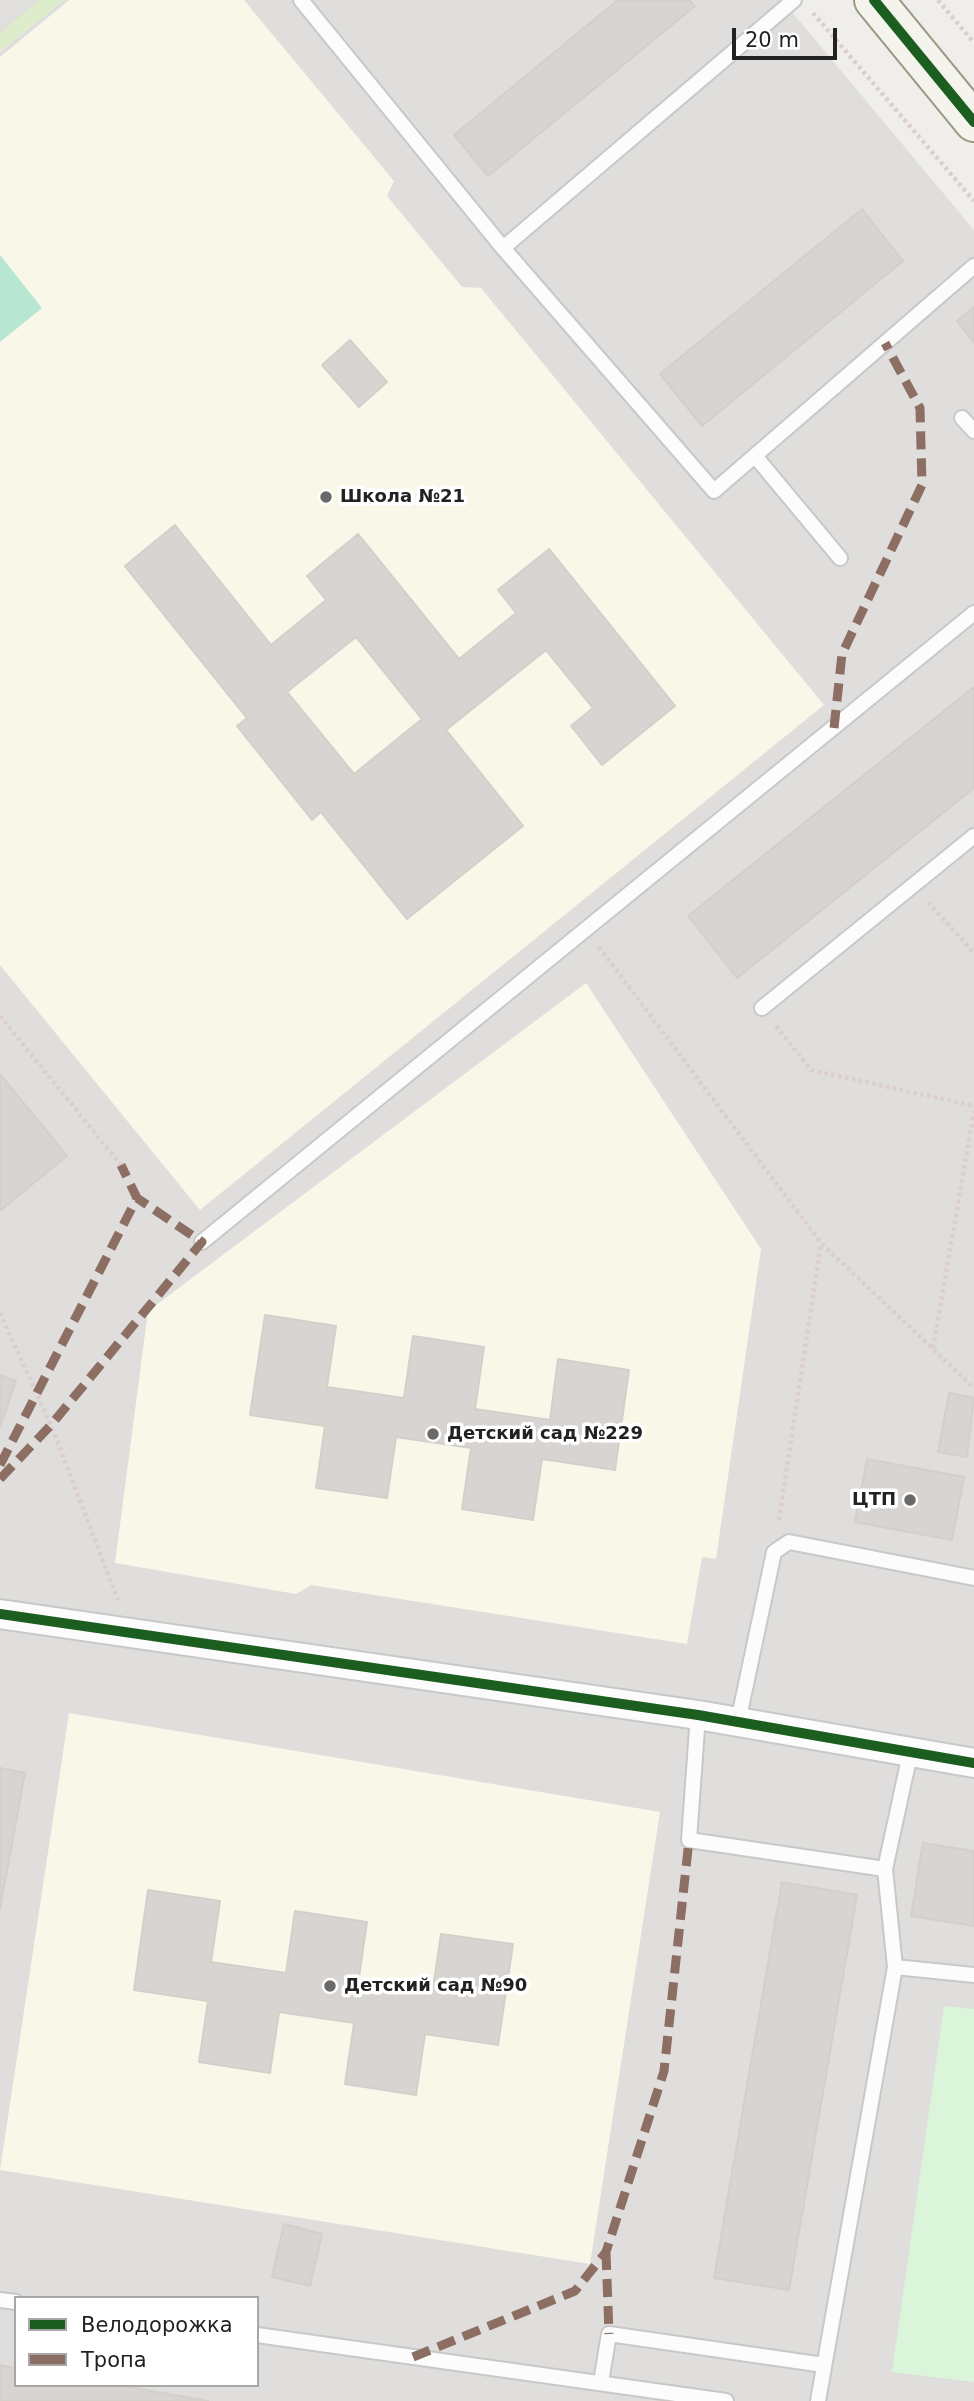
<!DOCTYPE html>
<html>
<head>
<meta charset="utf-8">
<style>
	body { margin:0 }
	#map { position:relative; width:974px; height:2401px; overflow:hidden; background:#f0eeeb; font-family:"DejaVu Sans",sans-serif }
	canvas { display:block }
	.legend { position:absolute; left:14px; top:2296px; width:245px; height:91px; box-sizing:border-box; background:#fff; border:2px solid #a7a7a7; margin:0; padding:9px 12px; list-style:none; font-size:21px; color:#222 }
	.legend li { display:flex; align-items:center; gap:14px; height:35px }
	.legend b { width:35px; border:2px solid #a7a7a7 }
	.scale { position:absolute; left:732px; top:28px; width:105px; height:32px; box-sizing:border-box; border:4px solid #222; border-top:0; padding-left:9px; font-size:21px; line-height:24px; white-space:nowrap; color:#222; -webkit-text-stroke:5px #fff; paint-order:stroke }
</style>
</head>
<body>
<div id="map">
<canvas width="974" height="2401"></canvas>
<ul class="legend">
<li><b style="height:9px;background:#1b5e20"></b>Велодорожка</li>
<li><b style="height:9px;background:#8d6e63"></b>Тропа</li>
</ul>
<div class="scale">20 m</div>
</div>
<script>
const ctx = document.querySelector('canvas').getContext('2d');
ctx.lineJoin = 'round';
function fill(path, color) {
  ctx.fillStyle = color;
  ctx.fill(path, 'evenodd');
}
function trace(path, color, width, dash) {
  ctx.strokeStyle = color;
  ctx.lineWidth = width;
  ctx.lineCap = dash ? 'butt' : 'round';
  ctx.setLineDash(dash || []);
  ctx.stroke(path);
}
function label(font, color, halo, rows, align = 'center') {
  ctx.font = font + ' "DejaVu Sans",sans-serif';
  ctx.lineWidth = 7;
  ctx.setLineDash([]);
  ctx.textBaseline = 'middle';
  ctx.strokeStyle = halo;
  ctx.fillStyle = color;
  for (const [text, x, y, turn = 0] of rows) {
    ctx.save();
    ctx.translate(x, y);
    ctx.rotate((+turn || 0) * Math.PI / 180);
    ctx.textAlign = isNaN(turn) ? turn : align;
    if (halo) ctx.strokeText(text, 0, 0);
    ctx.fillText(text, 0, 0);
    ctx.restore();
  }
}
fill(new Path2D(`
	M64,0H782L974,230V2401H0V52ZM16,2298H257V2385H16Z`), '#dfdedc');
fill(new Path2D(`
	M69,0H244L394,181L387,196L462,287L481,288L824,705L200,1210L0,965V57Z
	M586,983L761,1249L716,1559L702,1557L687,1644L311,1585L296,1594L115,1563L148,1311Z
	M69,1713L660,1812L590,2264L0,2170Z`), '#f8f7e8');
fill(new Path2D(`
	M0,0H64L0,52Z`), '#ddeccb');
fill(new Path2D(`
	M944,2006L974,2009V2382L892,2372Z`), '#daf5da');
fill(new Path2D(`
	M0,255L42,308L0,342Z`), '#b7e6d2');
fill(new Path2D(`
	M0,0H39L0,33Z`), '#e0dfde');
const building = new Path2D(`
	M618,0H689L695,6L488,176L454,135Z
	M862,209L903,261L702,426L660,374Z
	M974,307V343L957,321Z
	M350,340L387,382L359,407L322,365Z
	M175,525L271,645L326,600L307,576L358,534L459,659L516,613L498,590L549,549L675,706L602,765L571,726L593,708L546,650L446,730L523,826L407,919L321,812L312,820L237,726L247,718L125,566ZM356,637L422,719L354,774L287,692Z
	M974,687V788L737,978L688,916Z
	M0,1074L67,1156L1,1210L0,1209Z
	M265,1315L336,1326L327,1387L404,1398L413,1336L484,1347L475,1409L550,1420L558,1359L629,1370L615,1470L542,1459L533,1520L462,1509L471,1448L396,1437L387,1498L316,1488L325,1426L250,1415Z
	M0,1375L16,1381L0,1427Z
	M949,1393L974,1398L967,1457L938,1452Z
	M867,1459L964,1477L952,1540L855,1522Z
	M0,1768L25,1773L0,1909Z
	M923,1843L974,1851V1926L911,1916Z
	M782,1882L857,1895L789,2290L714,2278Z
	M148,1890L220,1901L211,1962L286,1973L295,1911L367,1922L358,1984L432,1995L441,1934L513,1944L498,2045L425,2034L416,2095L345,2084L354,2023L279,2012L270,2073L199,2062L208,2001L134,1990Z
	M284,2224L322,2234L310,2286L272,2277Z
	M0,2365L16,2368V2385H118L208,2401H0Z`);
fill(building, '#d7d4d2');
trace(building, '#d3d0cc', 2);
const lane = new Path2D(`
	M301,0L503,248L714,491L974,266
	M503,248L794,0
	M962,418L974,431
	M755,456L840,558
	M762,1008L974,836
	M202,1242L974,613
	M698,1715L689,1840L885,1869
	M738,1722L774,1552L789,1542L974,1578
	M895,1967L885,1869L910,1754
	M0,2300L16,2302
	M257,2335L726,2401
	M601,2382L609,2334L824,2365
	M818,2401L895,1967L974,1975`);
const street = new Path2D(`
	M0,1614L698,1715L974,1763`);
const secondary = new Path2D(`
	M874,0L974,122`);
trace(lane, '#c9c8c7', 18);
trace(street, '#c9c8c7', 32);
trace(secondary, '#999a82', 42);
trace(new Path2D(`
	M938,0L974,43
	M813,13L974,201
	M928,902L974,953
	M599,947L821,1243L974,1388
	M0,1016L121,1165
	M776,1026L811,1070L974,1106
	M0,1313L51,1425L118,1600
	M933,1348L974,1111
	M779,1520L821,1243`), '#dccecd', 4.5, [3.5, 3.5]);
trace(lane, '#fdfcfc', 14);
trace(street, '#fdfcfc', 28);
trace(secondary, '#f4f4ed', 38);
trace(new Path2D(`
	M834,728L842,654L922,485L920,408L885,343
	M0,1465L137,1198L121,1165
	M0,1479L51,1425L202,1242L137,1198
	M606,2252L609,2334
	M413,2357L575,2291L606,2252L664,2071L689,1840`), '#8d6e63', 9, [18, 9]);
trace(new Path2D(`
	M874,0L974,122
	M0,1614L698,1715L974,1763`), '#1b5e20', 10);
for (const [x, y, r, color] of [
	[326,497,7,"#6a6968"],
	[433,1434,7,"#6a6968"],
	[910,1500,7,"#6a6968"],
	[330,1986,7,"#6a6968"]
]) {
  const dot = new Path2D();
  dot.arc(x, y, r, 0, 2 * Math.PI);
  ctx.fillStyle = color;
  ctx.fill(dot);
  trace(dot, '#fff', 2.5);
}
label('bold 18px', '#222', '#fff', [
	["Школа №21",340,497],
	["Детский сад №229",447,1434],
	["ЦТП",896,1500,"right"],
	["Детский сад №90",344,1986]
], 'left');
</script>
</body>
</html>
